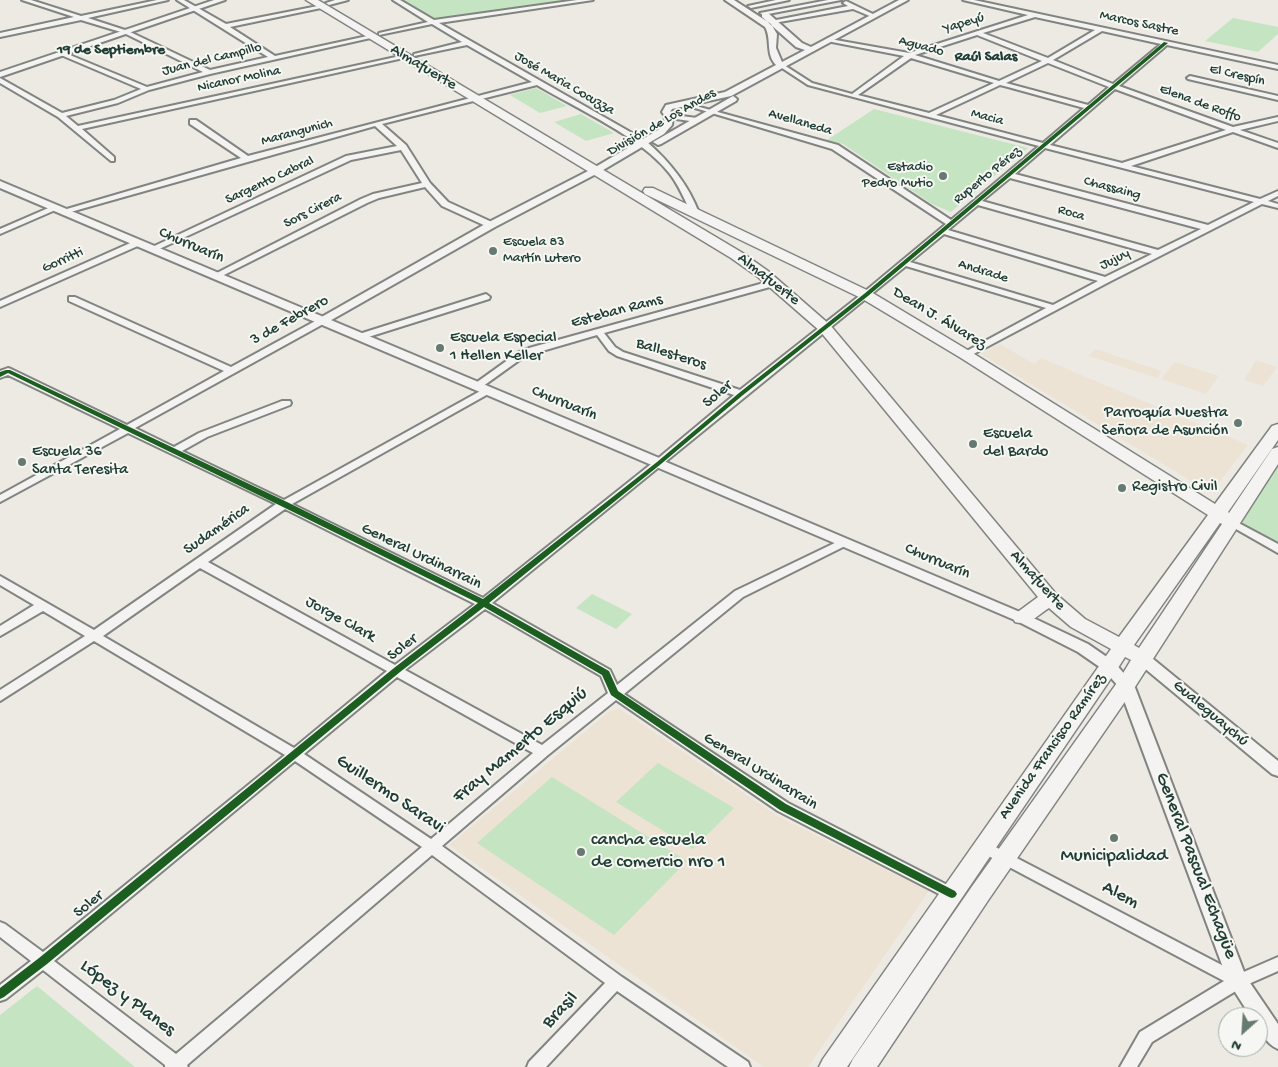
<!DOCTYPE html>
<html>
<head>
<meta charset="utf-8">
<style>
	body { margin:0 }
	#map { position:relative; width:1278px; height:1067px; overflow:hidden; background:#edeae3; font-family:"Gochi Hand",sans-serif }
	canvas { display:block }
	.north { position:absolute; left:1218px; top:1007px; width:50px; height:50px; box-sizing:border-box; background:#f6f6f2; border:1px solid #a0aca6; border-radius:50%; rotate:206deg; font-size:14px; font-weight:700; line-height:20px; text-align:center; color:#1f3d34 }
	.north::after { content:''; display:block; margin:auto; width:18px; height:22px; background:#677a71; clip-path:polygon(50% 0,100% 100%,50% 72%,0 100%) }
</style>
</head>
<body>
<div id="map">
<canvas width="1278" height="1067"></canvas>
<div class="north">N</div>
</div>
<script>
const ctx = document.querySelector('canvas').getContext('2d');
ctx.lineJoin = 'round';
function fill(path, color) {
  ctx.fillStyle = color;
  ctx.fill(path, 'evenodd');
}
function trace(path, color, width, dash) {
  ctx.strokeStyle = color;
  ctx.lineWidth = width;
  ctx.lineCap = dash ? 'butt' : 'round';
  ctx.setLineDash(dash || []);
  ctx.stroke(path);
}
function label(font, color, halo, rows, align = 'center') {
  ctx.font = font + ' "Gochi Hand",sans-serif';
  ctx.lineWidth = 4;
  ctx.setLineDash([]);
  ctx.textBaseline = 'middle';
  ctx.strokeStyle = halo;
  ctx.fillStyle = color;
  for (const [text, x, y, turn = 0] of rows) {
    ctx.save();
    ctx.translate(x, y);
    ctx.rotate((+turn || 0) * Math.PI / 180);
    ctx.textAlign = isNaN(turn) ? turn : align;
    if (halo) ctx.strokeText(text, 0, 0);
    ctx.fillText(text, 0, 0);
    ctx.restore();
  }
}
fill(new Path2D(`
	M1000,344L1034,364L1041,358L1248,445L1211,493L981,354Z
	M1095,349L1162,371L1157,378L1089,356Z
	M1256,360L1277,367L1263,386L1244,380Z
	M1175,362L1219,376L1206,394L1161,379Z
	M620,709L779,817L929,891L808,1067H764L449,845L610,711Z`), '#ece3d4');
fill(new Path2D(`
	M399,0H579L436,20Z
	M1233,18L1278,27V34L1258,52L1205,41Z
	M536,88L567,106L540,113L510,95Z
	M874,109L1028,148L951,212L932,204L843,144L827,140Z
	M581,114L614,133L586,141L554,122Z
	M1278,457V549L1233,523Z
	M592,594L632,614L616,629L576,608Z
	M658,763L734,808L693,849L616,802Z
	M552,777L687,861L614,935L477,843Z
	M37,986L135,1067H0V1015Z`), '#c5e4c1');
const minor = new Path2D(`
	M22,0H31L81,16L157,0H168L88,18L128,31L210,70L268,57L177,0H184L226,24L323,5L324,6L321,8L230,27L275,56L372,35L375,37L210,74L149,90L118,103L66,116L78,126L405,55L408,57L82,129L114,157V161H111L58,117L0,83V78L62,113L114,100L141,89L61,55V53H65L147,87L203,72L124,33L81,20L0,37V33L74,17Z
	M335,0H348L329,5L326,3Z
	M393,0H400L434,20L577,0H593L439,23L646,141C669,161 688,184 699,213L698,215H692C685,201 680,187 670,174C640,136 579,110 537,85L382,124L406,145L430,183L448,202L494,223V227H488L442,206L425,187L379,198L367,203L218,278H212L211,276L361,199L373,194L422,183L401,150L351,160L155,251L152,252L148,249L346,156L397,146L375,126L67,213L60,211L241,158L190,124V120H196L248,156L532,82L467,45L414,56V54L462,42L432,24L379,35V33L428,22Z
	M776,0H789L751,8L748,6Z
	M828,0H841L763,15L760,13Z
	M963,0H974L1278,65V69L1167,45L1119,86L1233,127L1278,117V121L1240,130L1278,143V148L1233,132L1131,166L1260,199L1278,191V196L1268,201L1278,204V208L1262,204L1109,282L966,358L963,357V353L1046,308L906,266L492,603L610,670L617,685L735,591L841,540H849L851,542L849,544L743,597L624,694L788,803L957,890L959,894L957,898L952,900L947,898L778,811L616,700L548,755L442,846L622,977L748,1062L750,1067H728L617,991L546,1067H527L529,1062L605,983L432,855L187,1065L188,1067H165V1065L43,970L6,999L0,1001V985L31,961L0,937V922L5,924L43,952L285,755L94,641L0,701V690L85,636L43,611L0,636V626L34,605L0,585V576L94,630L276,504L128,433L0,502V495L120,429L8,375L0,378V371L8,368L11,369L127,425L224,371L69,301V297H75L231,367L319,319H325V323L135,428L174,447L199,433L282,401H290L291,403L290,405L207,437L182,451L284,500L484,389H490L492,391L490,393L292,504L483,598L655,461L734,395L617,356L609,351L597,335L525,356L479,389H473L471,387L473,385L519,352L529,348L771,281H777V285L604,333L615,347L623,352L740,390L863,293L946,224L832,149L685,105V103L838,145L951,220L1039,146L808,85L779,66L784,65L812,83L852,94L904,56L832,42L830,41V39L909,53L1028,15ZM1035,17L1095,30L1048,58L983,33ZM1102,31L1161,44L1113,84L1053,60ZM977,35L1042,61L999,81L915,55ZM911,58L994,83L929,113L858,95ZM1048,63L1109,87L1088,105L1006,83ZM1000,85L1008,87L1084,108L1043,143L936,115ZM1115,89L1226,130L1122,163L1050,145ZM1045,148L1254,202L1208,225L1015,174ZM1010,178L1201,229L1158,250L982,201ZM978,205L1152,254L1105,277L948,230ZM944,234L1098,281L1053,305L910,262ZM285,509L475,604L395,665L208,562ZM200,568L387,671L294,748L103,636ZM485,609L601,676L608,693L542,745L405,670ZM397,677L533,753L431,839L304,754ZM295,761L422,847L176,1054L54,961Z
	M846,1L877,16L872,17L853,9L774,23L771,21L848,6L843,3Z
	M1190,76L1278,96V100L1188,79L1187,78Z
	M666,114L697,118L701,120L697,122L669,118H666Z
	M53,206L60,208L0,234V229Z
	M137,240L141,243L140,245L0,307V301Z
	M486,294L490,297L489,299L362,339L359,340L354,337L356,335Z
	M1233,520L1278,544V553L1229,525L1227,523L1229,521Z
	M984,841L1239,974L1278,957V971L1244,986L1152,1042L1137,1067H1120L1140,1032L1224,981L979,851L977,847L979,843Z`);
const tertiary = new Path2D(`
	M214,0H225L0,77V72Z
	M725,0H734L771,24L777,34L776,48L782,62L805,50L796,47L762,17V13H768L802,43L811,47L899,0H908L731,96L672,109L670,112L673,116L672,125L664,134L598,173L495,227L326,323H318L316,321L318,319L487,223L592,169L658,130L664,124L665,116L662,112L666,105L725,92L776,65C765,54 772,39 765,27Z
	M733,96L737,99L736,101L661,144L658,145L653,142Z
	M659,459L1027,615L1088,644L1114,662L1134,685L1246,977L1278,1024V1049C1266,1044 1258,1030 1258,1017H1251L1228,981L1119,687L1104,670L1078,652L1017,621L654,466L653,463L654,460Z
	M1142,653L1147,654L1278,761V776L1272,774L1137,662L1134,658L1137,654Z`);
const secondary = new Path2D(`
	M0,181L664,460L667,463L664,466H654L0,188Z`);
const primary = new Path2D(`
	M306,0H318L741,252L768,271L830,325L1056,594L1085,619L1119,637L1208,515L961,358L861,298L645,194L643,191L645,188H653L871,292L971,352L1215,504L1272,426L1278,424V440L1228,512L1229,513L1272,449L1278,447V464L1133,690L989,899L877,1067H849L853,1059L973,885L1119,680L1131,660L1125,657L1116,671L847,1067H819L823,1059L1111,649L1071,627L1049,608C1038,615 1029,626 1015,622L1013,618L1015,614L1038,597L820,331L758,277L731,258ZM1220,523L1222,524L1139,648L1134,645Z`);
trace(minor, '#818581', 4);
trace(tertiary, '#818581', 4);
trace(secondary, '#818581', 4);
trace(primary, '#818581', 3);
fill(minor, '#f4f3f1');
fill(tertiary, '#f4f3f1');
fill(secondary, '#f4f3f1');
fill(primary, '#f4f3f1');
fill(new Path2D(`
	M1164,42L1168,43L868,296L743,395L661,464L489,603L609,671L618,691L786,804L955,891L957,894L955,897L952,898L949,897L780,810L611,695L602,675L484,607L400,672L47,964L4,997L0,999V988L39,958L394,668L478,603L281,506L8,373L0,377V372L6,370H10L287,502L483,599L657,462L739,393L864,294Z`), '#1b5e20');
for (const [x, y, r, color] of [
	[943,176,5,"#677a71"],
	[493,251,5,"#677a71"],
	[440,348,5,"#677a71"],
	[1238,423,5,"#677a71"],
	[973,444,5,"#677a71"],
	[22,462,5,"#677a71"],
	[1122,488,5,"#677a71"],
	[1114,838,5,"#677a71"],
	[581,852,5,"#677a71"]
]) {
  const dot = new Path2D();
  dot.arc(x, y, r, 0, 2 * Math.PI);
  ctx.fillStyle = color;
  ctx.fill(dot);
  trace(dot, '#f6f6f2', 2);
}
label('14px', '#1f3d34', '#f6f6f2', [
	["Yapeyú",964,24,-17],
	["Marcos Sastre",1139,24,12],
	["Aguado",921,47,15],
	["Juan del Campillo",212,60,-14],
	["El Crespín",1237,76,13],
	["Nicanor Molina",239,80,-12],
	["José Maria Cocuzza",564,84,30],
	["Elena de Roffo",1200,104,20],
	["Macia",987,118,15],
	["División de Los Andes",662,123,-30],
	["Avellaneda",800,123,16],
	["Marangunich",297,133,-15],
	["Ruperto Pérez",988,176,-39],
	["Sargento Cabral",270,181,-25],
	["Chassaing",1112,189,15],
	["Sors Cirera",313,211,-27],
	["Roca",1071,214,16],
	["Jujuy",1115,260,-27],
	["Gorritti",63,261,-24],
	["Andrade",983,272,17]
]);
label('14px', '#1f3d34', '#f6f6f2', [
	["Estadio",933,168],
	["Pedro Mutio",933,184],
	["Escuela 83",503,243,"left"],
	["Martín Lutero",503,259,"left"]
], 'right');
label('bold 15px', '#1f3d34', '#f6f6f2', [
	["19 de Septiembre",111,51],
	["Raúl Salas",986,58]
]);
label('16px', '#1f3d34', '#f6f6f2', [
	["Almafuerte",423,68,31],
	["Churruarín",191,246,23],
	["Almafuerte",768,280,38],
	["Esteban Rams",617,312,-15],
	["Dean J. Álvarez",939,319,31],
	["3 de Febrero",290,321,-29],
	["Ballesteros",671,355,18],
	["Soler",718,395,-40],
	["Churruarín",564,404,22],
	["Sudamérica",217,530,-35],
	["General Urdinarrain",421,557,26],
	["Churruarín",937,562,23],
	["Almafuerte",1037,581,48],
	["Jorge Clark",340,620,29],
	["Soler",403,648,-38],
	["Gualeguaychú",1210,714,40],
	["Avenida Francisco Ramírez",1053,747,-55],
	["General Urdinarrain",760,772,32],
	["Soler",89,905,-39]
]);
label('16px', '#1f3d34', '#f6f6f2', [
	["Escuela Especial",450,339],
	["1 Hellen Keller",450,357],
	["Parroquía Nuestra",1228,414,"right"],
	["Señora de Asunción",1228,432,"right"],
	["Escuela",983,435],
	["del Bardo",983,453],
	["Escuela 36",32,453],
	["Santa Teresita",32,471],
	["Registro Civil",1132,488]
], 'left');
label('19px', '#1f3d34', '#f6f6f2', [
	["Fray Mamerto Esquiú",521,746,-40],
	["Guillermo Saravi",390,795,34],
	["General Pascual Echagüe",1195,866,69],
	["Alem",1120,896,28],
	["López y Planes",127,999,37],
	["Brasil",561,1011,-46]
]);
label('19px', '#1f3d34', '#f6f6f2', [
	["cancha escuela",591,841],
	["de comercio nro 1",591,863],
	["Municipalidad",1114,857,"center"]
], 'left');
</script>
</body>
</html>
